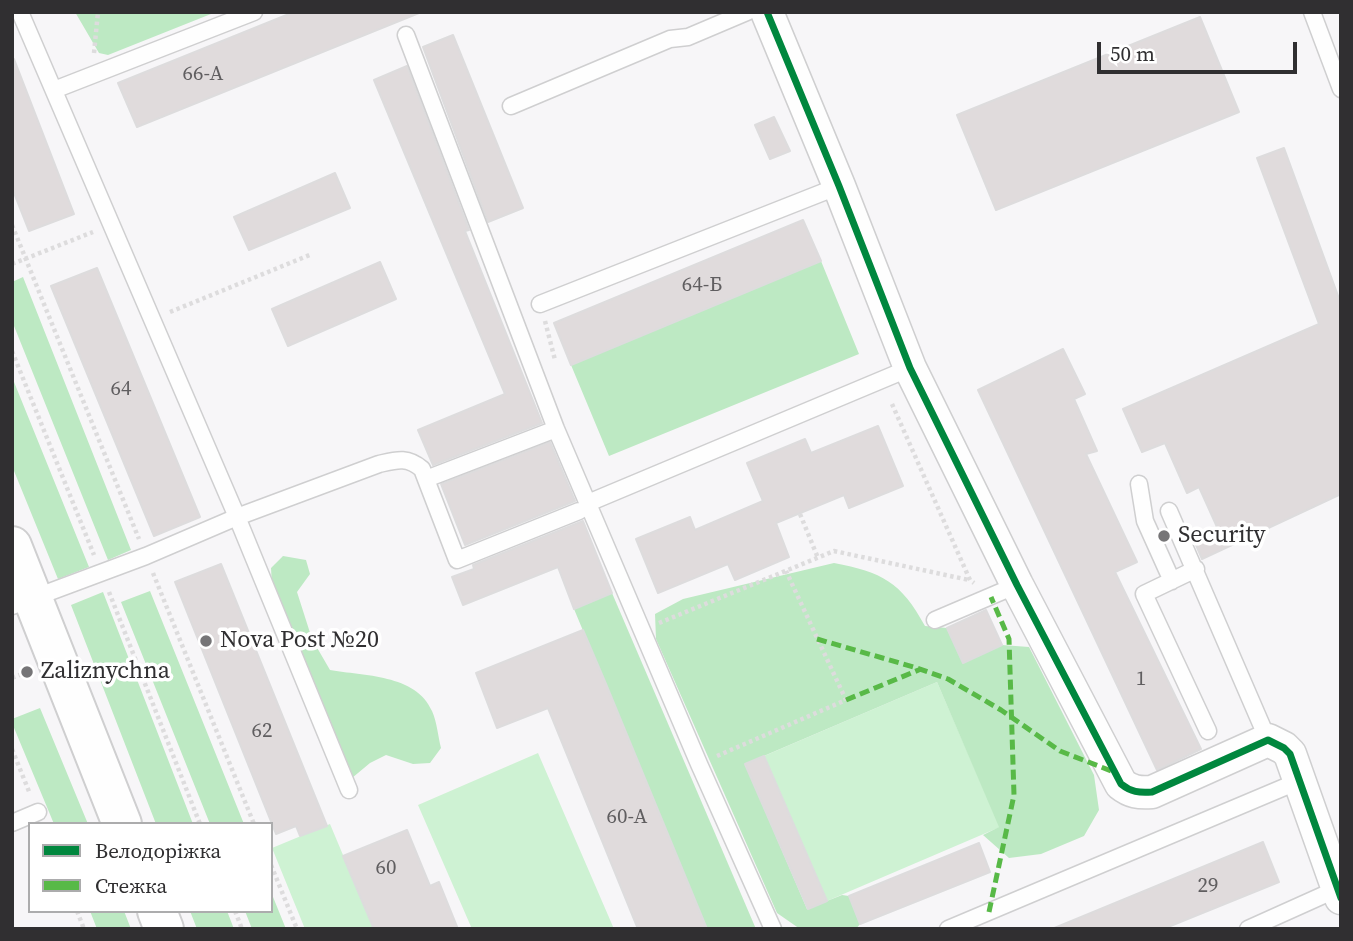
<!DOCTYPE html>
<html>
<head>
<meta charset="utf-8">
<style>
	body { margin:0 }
	#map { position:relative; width:1353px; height:941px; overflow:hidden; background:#f7f6f8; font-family:"Source Serif 4",serif }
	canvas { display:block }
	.frame { position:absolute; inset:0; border:14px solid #302f31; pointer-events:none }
	.legend { position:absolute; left:28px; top:822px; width:245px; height:91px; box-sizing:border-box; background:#fff; border:2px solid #acacad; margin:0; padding:9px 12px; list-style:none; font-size:21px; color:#302f31 }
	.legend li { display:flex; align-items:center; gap:14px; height:35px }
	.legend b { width:35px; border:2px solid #acacad }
	.scale { position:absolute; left:1097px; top:42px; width:200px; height:32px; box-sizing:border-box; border:4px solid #302f31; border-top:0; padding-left:9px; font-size:21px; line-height:24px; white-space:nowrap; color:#302f31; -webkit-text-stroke:5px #fff; paint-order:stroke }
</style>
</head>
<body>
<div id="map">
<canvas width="1353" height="941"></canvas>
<div class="frame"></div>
<ul class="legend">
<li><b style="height:9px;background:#00873e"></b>Велодоріжка</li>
<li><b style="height:9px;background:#58b947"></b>Стежка</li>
</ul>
<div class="scale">50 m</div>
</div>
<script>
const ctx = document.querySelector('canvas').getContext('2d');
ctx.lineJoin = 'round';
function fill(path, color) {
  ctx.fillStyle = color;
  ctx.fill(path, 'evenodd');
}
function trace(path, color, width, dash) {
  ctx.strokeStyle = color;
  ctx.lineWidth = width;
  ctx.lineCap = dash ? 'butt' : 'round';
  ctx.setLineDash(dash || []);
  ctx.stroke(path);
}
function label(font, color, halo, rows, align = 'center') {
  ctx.font = font + ' "Source Serif 4",serif';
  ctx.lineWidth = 7;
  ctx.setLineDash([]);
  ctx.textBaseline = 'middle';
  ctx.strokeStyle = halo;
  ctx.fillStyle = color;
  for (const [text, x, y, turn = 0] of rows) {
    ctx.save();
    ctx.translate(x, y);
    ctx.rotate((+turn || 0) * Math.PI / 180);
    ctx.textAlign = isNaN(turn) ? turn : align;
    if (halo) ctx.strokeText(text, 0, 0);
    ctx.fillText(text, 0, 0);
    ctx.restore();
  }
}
fill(new Path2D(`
	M937,682L1000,827L827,901L764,756Z
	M538,753L614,929H472L418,805Z
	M330,824L374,929H305L272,848Z`), '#cef2d3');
fill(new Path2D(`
	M75,12H216L108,55L99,53Z
	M821,261L859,354L609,456L571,365Z
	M23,277L131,550L108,560L12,321V282Z
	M12,377L89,567L58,579L12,466Z
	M283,556L306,560L310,574L297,592L312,639L330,670C363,676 416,674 432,711C437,722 438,736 441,748L430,763L413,764L386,755L370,763L352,778L272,586L271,568Z
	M834,563C882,572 901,582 925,626L947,628L963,662L1002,645L1029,647L1094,775L1099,810L1084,836L1041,854L1009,858L983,835L999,827L937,682L745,764L807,909L842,895L849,896L860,924L856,929H800L777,913L656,639L655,614L683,599Z
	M150,591L244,824H210L121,602Z
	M103,592L193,824H156L71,605Z
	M612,593L756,929H707L574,609Z
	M40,708L88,824H54L12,723V719Z
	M271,892L286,929H252L245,911H271Z
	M90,911H124L131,929H97Z
	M190,911H227L234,929H197Z`), '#bde9c3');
const building = new Path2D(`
	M294,12L419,13L137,127L118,83Z
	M1200,17L1239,112L996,210L957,115Z
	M453,35L523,208L488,222L423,47Z
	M14,59L74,214L29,231L12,188Z
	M407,66L469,230L465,231L542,423L433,465L418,430L505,394L374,80Z
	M774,117L790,151L770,159L755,125Z
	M1284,148L1341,304V494L1202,559L1193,538L1217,527L1199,487L1187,493L1165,443L1142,452L1123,409L1319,324L1257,158Z
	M335,173L350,208L249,250L234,217Z
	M803,220L821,261L571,365L554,323Z
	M380,262L396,299L288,346L272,309Z
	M97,268L200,517L154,536L51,286Z
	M1063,349L1085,394L1074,399L1097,451L1086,454L1137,562L1115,572L1201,749L1157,770L978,390Z
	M878,426L903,486L849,508L844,495L776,523L789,557L735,580L728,564L658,593L636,539L690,517L695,530L763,501L747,463L805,439L811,453Z
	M550,442L575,501L465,545L441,484Z
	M583,521L612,593L574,609L558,567L463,605L452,577L474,569L473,565Z
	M221,564L327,826L300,836L296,826L276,834L175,582Z
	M986,610L1002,645L963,663L947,628Z
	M583,630L606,684L707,929H638L548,708L497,728L476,673Z
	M764,756L827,901L808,909L745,764Z
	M407,830L430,886L439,882L458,929H374L343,856Z
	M1263,842L1279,882L1163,929H1052Z
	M979,843L990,872L860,924L849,896Z`);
fill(building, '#e0dbdc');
trace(building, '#dddcdd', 2);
const service = new Path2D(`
	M20,12L237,517L349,790
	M1312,12L1341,89
	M406,35L556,429L699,764L773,929
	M54,90L254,12
	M511,106L670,39L688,37L747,12
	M540,304L839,186
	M426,479L556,429
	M1139,484L1145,521L1172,581
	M588,503L910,368
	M1169,511L1268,740
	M1196,569L1144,594L1208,731
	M12,606L146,556L237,517L379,464C396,460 407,456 422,469L457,560L579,511
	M935,620L1017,585
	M12,823L38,812
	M948,929L1299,781
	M1248,929L1337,889`);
const minor = new Path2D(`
	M767,12L839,186L910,368L1017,585L1121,784C1131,792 1139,793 1152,792L1268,740L1284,748L1290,754L1341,898`);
const primary = new Path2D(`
	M12,546L122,824
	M157,911L164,929`);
trace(service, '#cfcfd0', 19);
trace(minor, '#cfcfd0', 35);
trace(primary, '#cfcfd0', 42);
trace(new Path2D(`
	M94,53L98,12
	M12,225L139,539
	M12,264L93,232
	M170,312L312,254
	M545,321L555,360
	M12,351L94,555
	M892,404L970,580L974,583
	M800,514L818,558
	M153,573L254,824
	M109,592L200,824
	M659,623L834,551L969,580
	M12,678L27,672
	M12,749L30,794
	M717,756L846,700L786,571
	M271,865L297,929
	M77,911L84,929
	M235,911L242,929`), '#dddcdd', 4.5, [3.5, 3.5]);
trace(service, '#fefefe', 16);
trace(minor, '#fefefe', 32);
trace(primary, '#fefefe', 38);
trace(new Path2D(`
	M817,639L917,668L948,679L1001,710L1060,751L1114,772
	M846,700L921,669
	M989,912L1014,795L1009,639L991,597`), '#58b947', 5, [10, 5]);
trace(new Path2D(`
	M767,12L839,186L910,368L1017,585L1121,784C1131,792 1139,793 1152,792L1268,740L1284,748L1290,754L1341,898`), '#00873e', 7);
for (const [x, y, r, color] of [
	[1164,536,7,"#767577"],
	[206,641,7,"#767577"],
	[27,672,7,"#767577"]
]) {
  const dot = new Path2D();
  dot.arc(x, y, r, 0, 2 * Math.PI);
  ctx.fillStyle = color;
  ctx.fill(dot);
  trace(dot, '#fff', 2.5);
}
label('21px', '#605e60', null, [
	["66-А",203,75],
	["64-Б",702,286],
	["64",121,390],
	["1",1141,680],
	["62",262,732],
	["60-А",627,818],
	["60",386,869],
	["29",1208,887]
]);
label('24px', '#302f31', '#fff', [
	["Security",1178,536],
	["Nova Post №20",220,641],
	["Zaliznychna",41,672]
], 'left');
</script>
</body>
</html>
